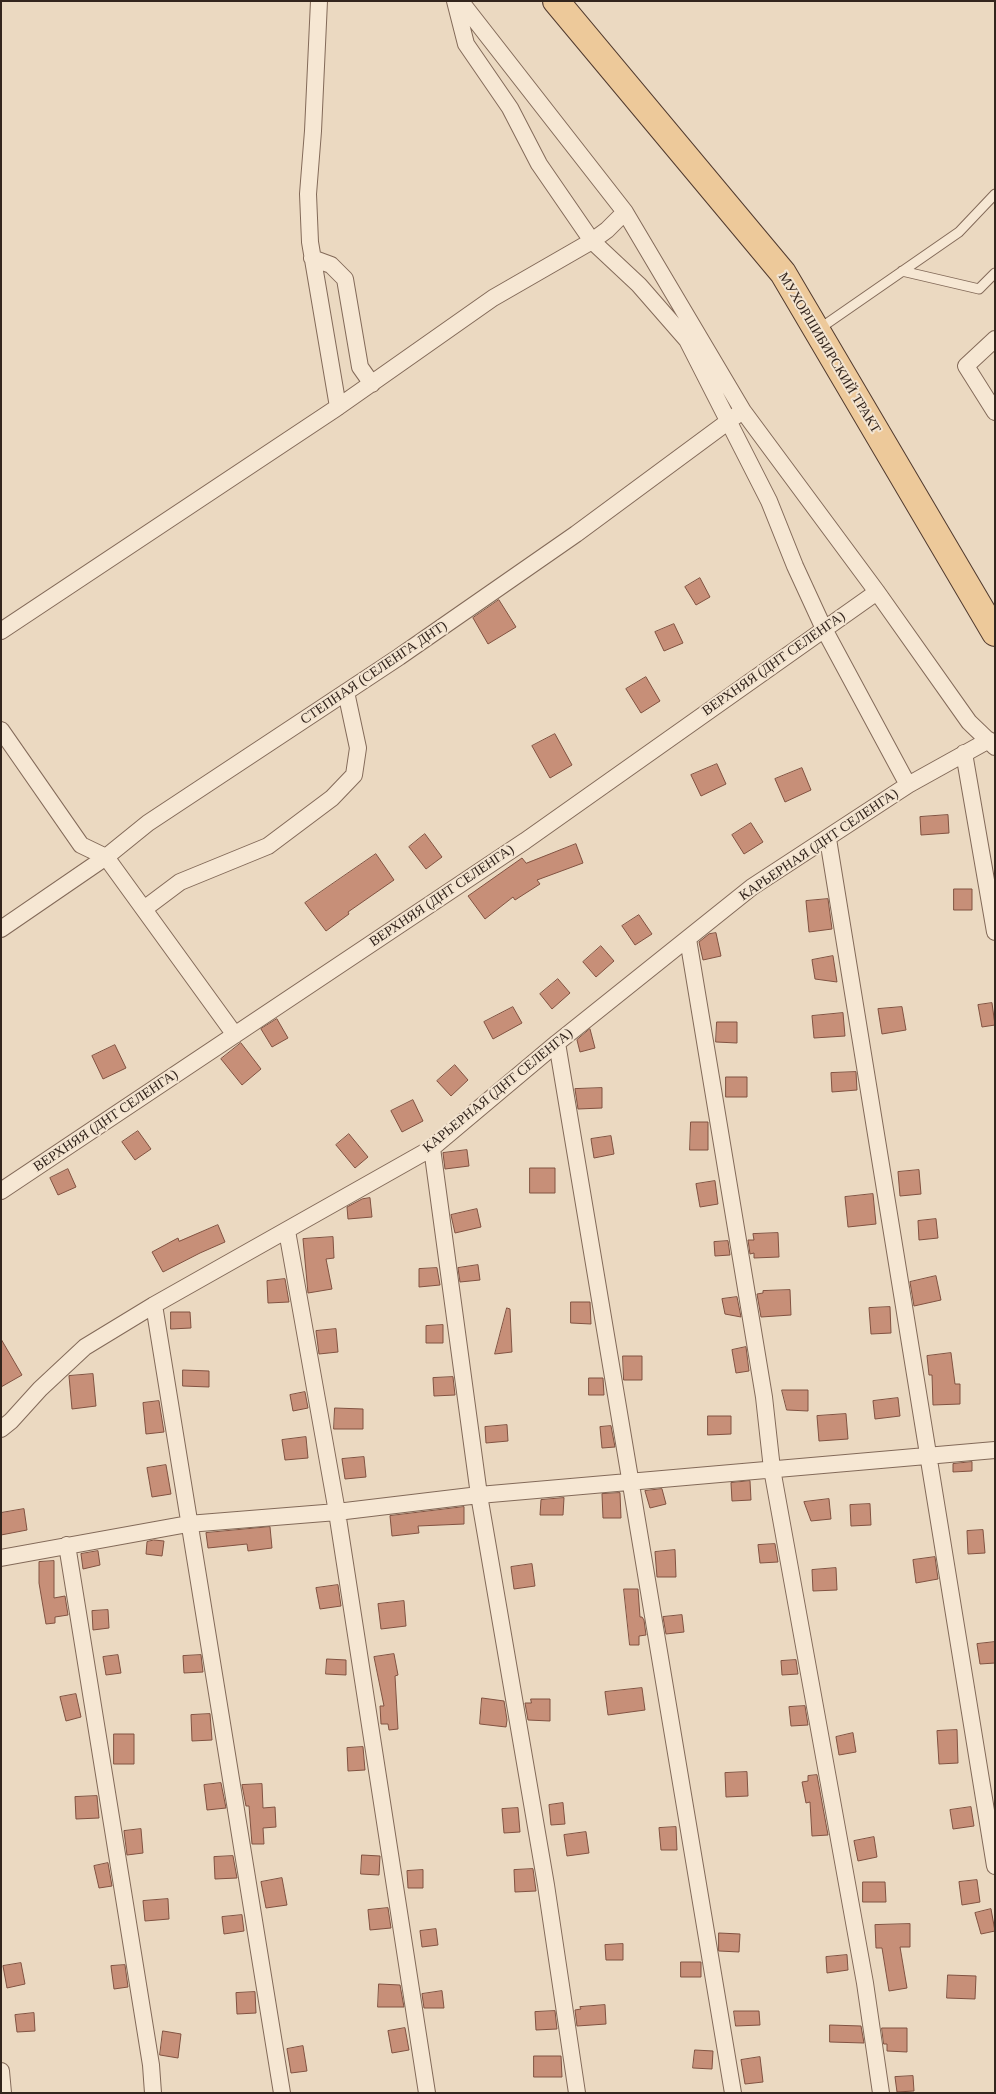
<!DOCTYPE html>
<html>
<head>
<meta charset="utf-8">
<style>
	body { margin:0 }
	#map { position:relative; width:996px; height:2094px; overflow:hidden; background:#ebd9c1; font-family:Georgia,serif }
	canvas { display:block }
	.frame { position:absolute; inset:0; border:2px solid #33251d; pointer-events:none }
</style>
</head>
<body>
<div id="map">
<canvas width="996" height="2094"></canvas>
<div class="frame"></div>
</div>
<script>
const ctx = document.querySelector('canvas').getContext('2d');
ctx.lineJoin = 'round';
function fill(path, color) {
  ctx.fillStyle = color;
  ctx.fill(path, 'evenodd');
}
function trace(path, color, width, dash) {
  ctx.strokeStyle = color;
  ctx.lineWidth = width;
  ctx.lineCap = dash ? 'butt' : 'round';
  ctx.setLineDash(dash || []);
  ctx.stroke(path);
}
function label(font, color, halo, rows, align = 'center') {
  ctx.font = font + ' Georgia,serif';
  ctx.lineWidth = 4;
  ctx.setLineDash([]);
  ctx.textBaseline = 'middle';
  ctx.strokeStyle = halo;
  ctx.fillStyle = color;
  for (const [text, x, y, turn = 0] of rows) {
    ctx.save();
    ctx.translate(x, y);
    ctx.rotate((+turn || 0) * Math.PI / 180);
    ctx.textAlign = isNaN(turn) ? turn : align;
    if (halo) ctx.strokeText(text, 0, 0);
    ctx.fillText(text, 0, 0);
    ctx.restore();
  }
}
const building = new Path2D(`
	M700,578L710,597L696,605L685,587Z
	M499,600L516,627L488,644L473,618Z
	M674,624L683,643L664,651L655,632Z
	M646,677L660,701L641,713L626,689Z
	M555,734L572,765L550,778L532,746Z
	M717,764L726,784L701,796L691,775Z
	M802,768L811,790L785,802L775,779Z
	M948,815L949,833L921,835L920,817Z
	M751,823L763,842L744,854L732,835Z
	M425,834L442,857L426,869L409,847Z
	M576,844L583,863L537,880L540,884L515,900L513,897L485,919L468,896L522,858L526,863Z
	M376,854L394,880L348,912L349,914L326,931L305,903Z
	M954,889H972V910H954Z
	M828,899L832,929L809,932L806,901Z
	M639,915L652,934L635,945L622,926Z
	M716,933L721,956L703,960L699,942L709,934Z
	M601,946L614,961L596,977L583,962Z
	M833,956L837,982L815,979L812,960Z
	M558,979L570,993L552,1009L540,994Z
	M992,1003L995,1025L982,1027L978,1005Z
	M513,1007L522,1023L493,1039L484,1022Z
	M902,1007L906,1030L882,1034L878,1009Z
	M843,1013L845,1036L814,1038L812,1016Z
	M277,1019L288,1038L272,1047L261,1029Z
	M717,1022H737V1043L716,1042Z
	M590,1029L595,1048L580,1052L577,1040Z
	M241,1043L261,1069L242,1085L221,1059Z
	M115,1045L126,1068L103,1079L92,1056Z
	M455,1065L468,1080L451,1096L437,1081Z
	M856,1072L857,1090L832,1092L831,1073Z
	M726,1077H747V1097H726Z
	M602,1088V1108L578,1109L575,1089Z
	M413,1100L423,1121L402,1132L391,1111Z
	M691,1122H708V1150H690Z
	M138,1131L151,1149L135,1160L122,1142Z
	M349,1134L368,1157L355,1168L336,1145Z
	M611,1136L614,1154L594,1158L591,1139Z
	M467,1150L469,1166L445,1169L443,1153Z
	M530,1168H555V1193H530Z
	M68,1169L76,1187L58,1195L50,1178Z
	M919,1170L921,1194L900,1196L898,1172Z
	M715,1181L718,1204L700,1207L696,1184Z
	M873,1194L876,1224L848,1227L845,1197Z
	M370,1198L372,1217L348,1219L347,1207L362,1199Z
	M477,1209L481,1227L455,1233L451,1215Z
	M936,1219L938,1238L919,1240L918,1221Z
	M218,1225L225,1242L200,1253L163,1272L152,1252L178,1238L179,1241Z
	M778,1233L779,1257L754,1258V1253L750,1254L748,1240H754L753,1234Z
	M333,1237L334,1258L326,1259L332,1289L308,1293L303,1239Z
	M728,1241L730,1255L715,1256L714,1242Z
	M478,1265L480,1280L460,1282L458,1268Z
	M437,1268L440,1285L419,1287V1269Z
	M936,1276L941,1300L914,1306L910,1282Z
	M285,1279L289,1302L268,1303L267,1281Z
	M790,1290L791,1315L761,1317L757,1294L763,1293V1291Z
	M737,1297L741,1317L725,1314L722,1299Z
	M571,1302H590L591,1324L571,1323Z
	M890,1307L891,1333L871,1334L869,1308Z
	M507,1308L510,1309L512,1352L495,1354Z
	M171,1312H190L191,1328L171,1329Z
	M443,1325V1343H426V1326Z
	M336,1329L338,1352L319,1354L316,1331Z
	M1,1339L22,1375L1,1387Z
	M746,1347L749,1371L736,1373L732,1350Z
	M951,1353L955,1384H960V1404L933,1405L932,1375H929L927,1356Z
	M623,1356H642V1380H624Z
	M183,1370L209,1371V1387L183,1386Z
	M93,1374L96,1406L72,1409L69,1376Z
	M453,1377L455,1395L434,1396L433,1378Z
	M589,1378H603L604,1395H589Z
	M782,1390H808V1411L787,1410Z
	M305,1392L308,1408L293,1411L290,1395Z
	M898,1398L900,1416L875,1419L873,1401Z
	M159,1401L164,1432L146,1434L143,1403Z
	M335,1408L363,1409V1429H334Z
	M846,1414L848,1439L819,1441L817,1416Z
	M708,1416H731V1434L708,1435Z
	M507,1425L508,1441L486,1443L485,1427Z
	M611,1426L615,1447L602,1448L600,1427Z
	M306,1437L308,1458L285,1460L282,1440Z
	M364,1457L366,1477L345,1479L342,1459Z
	M972,1462V1471L953,1472V1464Z
	M166,1465L171,1494L152,1497L147,1468Z
	M750,1481L751,1500L732,1501L731,1483Z
	M662,1489L666,1504L650,1508L645,1491Z
	M620,1493L621,1518H603L602,1494Z
	M564,1498L563,1515H540L541,1500Z
	M829,1499L831,1519L811,1521L804,1502Z
	M870,1504L871,1525L851,1526L850,1505Z
	M464,1507V1524L418,1526L419,1533L392,1536L390,1516Z
	M24,1509L27,1530L1,1535V1513Z
	M270,1527L272,1548L248,1551L247,1544L208,1548L206,1533Z
	M983,1530L985,1553L968,1554L967,1531Z
	M154,1540L164,1541L162,1556L146,1554L147,1542Z
	M775,1544L778,1562L760,1563L758,1545Z
	M675,1550L676,1577H657L655,1552Z
	M98,1551L100,1565L83,1569L81,1554Z
	M935,1557L938,1579L916,1583L913,1560Z
	M54,1561V1598L65,1596L68,1615L55,1617V1623L46,1624L39,1583V1562Z
	M532,1564L535,1586L514,1589L511,1567Z
	M836,1568L837,1590L813,1591L812,1570Z
	M338,1585L341,1606L320,1609L316,1588Z
	M624,1589H638L640,1617H642L644,1620L646,1635L639,1636V1645H630Z
	M404,1601L406,1626L381,1629L378,1604Z
	M108,1610L109,1628L93,1630L92,1611Z
	M682,1615L684,1632L666,1634L663,1617Z
	M995,1642V1663L980,1664L977,1644Z
	M394,1654L398,1675L395,1676L398,1729L389,1730L388,1724H381L380,1706H384L374,1657Z
	M118,1655L121,1673L106,1675L103,1657Z
	M201,1655L203,1672L184,1673L183,1656Z
	M327,1659L346,1660V1675L326,1674Z
	M796,1660L798,1674L782,1675L781,1661Z
	M642,1688L645,1710L608,1715L605,1692Z
	M76,1694L81,1717L66,1721L60,1697Z
	M482,1698L504,1701L507,1720L506,1727L480,1724Z
	M531,1699H550V1721L528,1720L525,1703H531Z
	M805,1706L808,1725L791,1726L789,1707Z
	M210,1714L212,1740L192,1741L191,1715Z
	M957,1730L958,1763L939,1764L937,1731Z
	M853,1733L856,1752L839,1755L836,1737Z
	M114,1734H134V1764H114Z
	M363,1747L365,1770L348,1771L347,1748Z
	M747,1772L748,1796L726,1797L725,1773Z
	M817,1775L828,1835L812,1836L810,1802L806,1803L802,1782L808,1781V1776Z
	M221,1783L226,1808L207,1810L204,1785Z
	M262,1784L263,1808L275,1807L276,1827L263,1828L264,1844H252L249,1806H246L242,1785Z
	M97,1796L99,1818L76,1819L75,1797Z
	M563,1803L565,1824L551,1825L549,1805Z
	M971,1807L974,1826L953,1829L950,1810Z
	M518,1808L520,1832L504,1833L502,1809Z
	M676,1827L677,1850H661L659,1828Z
	M141,1829L143,1853L127,1855L124,1831Z
	M586,1832L589,1853L567,1856L564,1835Z
	M874,1837L877,1857L858,1861L854,1841Z
	M362,1855L380,1856L379,1875L361,1874Z
	M233,1856L237,1878L215,1879L214,1857Z
	M108,1863L112,1886L99,1888L94,1866Z
	M533,1869L536,1891L515,1892L514,1870Z
	M423,1870V1888H408L407,1871Z
	M282,1878L287,1905L266,1908L261,1882Z
	M977,1880L980,1902L962,1905L959,1882Z
	M863,1882H885L886,1902H863Z
	M168,1899L169,1919L145,1921L143,1901Z
	M388,1908L391,1928L370,1930L368,1910Z
	M991,1909L995,1931L981,1934L975,1913Z
	M242,1915L244,1931L224,1934L222,1917Z
	M910,1924V1947H900L907,1988L889,1991L882,1948H876L875,1925Z
	M436,1929L438,1945L422,1947L420,1931Z
	M719,1933L740,1934L739,1952L719,1951Z
	M623,1944V1960H606L605,1945Z
	M847,1955L848,1970L827,1973L826,1957Z
	M681,1962H701V1977H681Z
	M21,1963L25,1984L7,1988L3,1966Z
	M125,1965L128,1987L114,1989L111,1966Z
	M948,1975L976,1976L975,1999L947,1998Z
	M379,1984L400,1985L404,2007H378Z
	M442,1991L444,2008H424L422,1994Z
	M255,1992L256,2013L237,2014L236,1993Z
	M605,2005L606,2024L577,2026L575,2010L581,2009L580,2007Z
	M555,2011L557,2029L536,2030L535,2012Z
	M734,2011H759L760,2025L736,2026Z
	M34,2013L35,2031L17,2032L15,2015Z
	M830,2025L861,2026L864,2043L830,2042Z
	M405,2028L409,2050L392,2053L388,2031Z
	M882,2028H907V2052L887,2051V2044H884Z
	M163,2031L181,2034L178,2058L160,2055Z
	M303,2046L307,2071L291,2073L287,2049Z
	M695,2050L713,2051L712,2069L693,2068Z
	M534,2056H561L562,2077H534Z
	M760,2057L763,2082L745,2084L741,2060Z
	M913,2076L914,2091L897,2092L895,2077Z`);
fill(building, '#c78f78');
trace(building, '#815241', 1);
const service = new Path2D(`
	M902,271L979,289L995,273
	M819,329L959,232L995,194`);
const minor = new Path2D(`
	M319,1L313,131L308,194L310,242L338,407
	M455,1L466,44L510,108L539,164L592,241L639,285L687,340L769,501L795,566L824,629L908,785
	M458,1L465,7L625,212L743,411L877,592L969,722L995,747
	M312,258L331,265L345,279L360,367L372,384
	M995,339L966,366L995,412
	M1,631L338,407L493,298L592,241L607,230L625,212
	M1,730L81,845L106,857L235,1035
	M964,753L995,932
	M828,839L995,1866
	M144,909L180,882L268,846L332,798L354,775L358,748L346,692
	M1,929L106,857L148,823L399,657L576,534L737,415
	M688,939L764,1397L772,1469L865,1983L881,2093
	M557,1043L733,2093
	M432,1148L479,1495L546,1885L577,2093
	M1,1191L525,841L877,592
	M287,1231L337,1512L427,2093
	M154,1305L282,2093
	M1,1429L11,1421L40,1389L85,1347L154,1305L432,1148L557,1043L752,887L908,785L989,740
	M67,1545L151,2065L153,2093
	M1,1558L188,1524L337,1512L479,1495L995,1450
	M1,2071L3,2093`);
const primary = new Path2D(`
	M556,1L783,273L995,633`);
trace(service, '#836a59', 11);
trace(minor, '#836a59', 18);
trace(primary, '#513a2e', 28);
trace(service, '#f6e7d3', 9);
trace(minor, '#f6e7d3', 16);
trace(primary, '#edc99a', 26);
label('14px', '#33251d', '#f3e4d0', [
	["МУХОРШИБИРСКИЙ ТРАКТ",829,353,59],
	["ВЕРХНЯЯ (ДНТ СЕЛЕНГА)",774,664,-35],
	["СТЕПНАЯ (СЕЛЕНГА ДНТ)",374,673,-34],
	["КАРЬЕРНАЯ (ДНТ СЕЛЕНГА)",819,845,-34],
	["ВЕРХНЯЯ (ДНТ СЕЛЕНГА)",442,896,-34],
	["КАРЬЕРНАЯ (ДНТ СЕЛЕНГА)",498,1091,-39],
	["ВЕРХНЯЯ (ДНТ СЕЛЕНГА)",106,1121,-34]
]);
</script>
</body>
</html>
